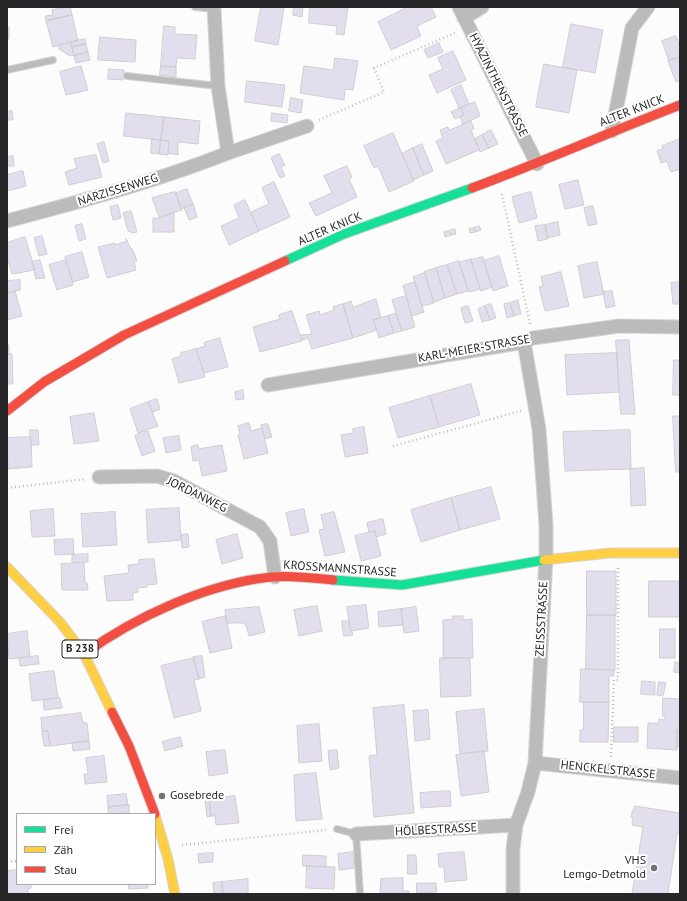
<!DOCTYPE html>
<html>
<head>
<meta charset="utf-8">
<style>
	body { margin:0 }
	#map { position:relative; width:687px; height:901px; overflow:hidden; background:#fcfcfd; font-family:"PT Sans",sans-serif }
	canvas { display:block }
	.frame { position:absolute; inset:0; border:8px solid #272729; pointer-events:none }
	.legend { position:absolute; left:16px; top:813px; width:140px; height:72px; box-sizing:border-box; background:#fff; border:1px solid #a9a9a9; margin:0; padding:5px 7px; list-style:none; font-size:12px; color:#272729 }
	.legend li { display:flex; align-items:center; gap:8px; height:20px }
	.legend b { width:20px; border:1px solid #a9a9a9 }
</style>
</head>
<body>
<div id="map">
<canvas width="687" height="901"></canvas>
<div class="frame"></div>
<ul class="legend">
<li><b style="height:5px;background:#16e098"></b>Frei</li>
<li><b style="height:5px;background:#ffcf43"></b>Zäh</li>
<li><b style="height:5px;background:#f24e42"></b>Stau</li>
</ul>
</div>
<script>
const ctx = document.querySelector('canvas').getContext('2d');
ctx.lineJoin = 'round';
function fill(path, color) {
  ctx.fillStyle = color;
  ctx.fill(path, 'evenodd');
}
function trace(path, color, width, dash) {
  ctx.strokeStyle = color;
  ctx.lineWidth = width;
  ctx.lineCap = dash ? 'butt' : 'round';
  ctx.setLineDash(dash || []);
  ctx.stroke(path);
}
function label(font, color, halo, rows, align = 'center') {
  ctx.font = font + ' "PT Sans",sans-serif';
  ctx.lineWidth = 4;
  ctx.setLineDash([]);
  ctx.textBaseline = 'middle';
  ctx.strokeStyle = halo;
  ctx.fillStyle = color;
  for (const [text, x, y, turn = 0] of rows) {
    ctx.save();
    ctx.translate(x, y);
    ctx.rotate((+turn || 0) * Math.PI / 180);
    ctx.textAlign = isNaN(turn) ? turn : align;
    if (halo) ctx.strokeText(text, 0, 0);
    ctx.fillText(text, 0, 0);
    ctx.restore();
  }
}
const building = new Path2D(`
	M70,7L72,15L46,21L45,16L53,15L52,10Z
	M261,7H284L278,45L255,41Z
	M294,7H303L302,17L293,15Z
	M310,7H348L344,35L336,34L337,26L309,23Z
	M408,7H431L436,17L417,26L421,36L391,50L378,22Z
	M72,15L78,41L53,47L46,21Z
	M571,24L603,30L595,73L563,67Z
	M164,26L175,27V34L197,35L195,59L177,58L176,67L161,66Z
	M7,27H9V39H7Z
	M676,36L680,48V57L669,61L662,41Z
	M100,37L136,40L135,62L98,60Z
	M85,39L86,44L72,47L70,42Z
	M70,42L74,55L70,56L59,49V45Z
	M439,43L443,52L428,58L424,50Z
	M86,44L88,52L74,56L72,47Z
	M453,51L466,80L437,93L429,75L443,69L438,58Z
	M88,52L90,60L76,63L74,56Z
	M680,57V80L676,82L668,61Z
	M335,58L358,61L353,90L345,89L344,100L300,93L304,66L333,70Z
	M544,64L577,70L569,113L536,107Z
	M81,66L88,90L66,95L60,72Z
	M161,66L176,67V77L160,75Z
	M109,69L124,70L123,80L108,79Z
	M247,81L285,85L282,107L245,102Z
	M461,85L469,104L459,108L451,90Z
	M291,98L303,100L301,113L289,111Z
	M475,102L480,116L463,124L460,117L464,115L461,108Z
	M461,108L464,115L455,119L451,112Z
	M12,111L13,120H7V112Z
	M126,113L164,117L161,140L124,136Z
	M272,113L288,115L287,123L271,121Z
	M164,117L200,121L198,144L178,142V155L168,153L169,141L161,140Z
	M471,121L474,129L471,130L479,150L446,164L436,141L443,138L440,130L448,127L449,130Z
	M491,130L498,144L489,148L482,135Z
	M393,133L414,181L389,192L378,166L374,168L364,146Z
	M482,135L489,148L480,152L475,139Z
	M152,139L161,140L159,154L151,153Z
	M680,139V169L671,172L667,161L661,163L657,151L663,149L662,146Z
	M161,140L169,141L168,155L159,154Z
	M104,142L109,161L103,163L97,144Z
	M422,144L433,171L424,175L413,148Z
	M413,148L424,175L413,180L402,154Z
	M279,154L285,165L281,167L285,176L280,178L271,158Z
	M96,155L102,177L69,185L65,172L77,168L74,159Z
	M13,156L14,166H7V157Z
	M347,166L352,177L349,179L357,197L316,216L309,203L332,193L324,176Z
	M23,171L26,186L7,191V175Z
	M578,180L584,205L565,209L559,185Z
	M274,182L290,217L259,231L251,212L269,204L262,188Z
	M187,189L193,204L181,209L176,193Z
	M175,192L182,210L159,217L152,198Z
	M531,192L537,218L519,223L512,197Z
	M245,200L259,231L229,245L221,226L239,218L234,205Z
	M193,204L197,217L189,220L184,207Z
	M118,205L121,218L113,220L110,207Z
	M593,206L597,224L588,226L584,208Z
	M131,211L137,232L133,233L128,231L123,213Z
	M174,213V232H153V218H160Z
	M558,222L560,235L547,238L545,225Z
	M82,224L86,239L79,241L75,226Z
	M545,225L548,239L538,241L535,226Z
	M479,226L481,230L475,232L474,228Z
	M474,228L475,232L470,233L469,229Z
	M455,229L456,234L451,235L449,231Z
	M449,231L451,235L445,237L444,232Z
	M42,236L47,254L39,256L34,238Z
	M25,237L35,270L12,274L7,257V243Z
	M126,239L130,247L133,250L137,261H134L136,270L107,278L98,247L115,243V245L127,241Z
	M82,252L89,277L73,282L65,257Z
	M499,256L508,286L493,291L484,261Z
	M483,257L492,287L481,291L471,260Z
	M471,259L480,289L469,292L459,263Z
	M40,260L45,278L36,279L32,262Z
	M66,260L73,285L57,290L49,265Z
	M459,261L468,291L457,294L447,265Z
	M597,262L604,294L584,298L578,266Z
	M447,265L457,294L445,298L436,268Z
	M436,268L445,298L434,302L424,272Z
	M561,272L569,306L545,311L539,287L543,286L541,277Z
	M425,273L434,303L422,306L413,277Z
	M20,280V290L7,293V281Z
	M415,282L424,312L412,316L403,286Z
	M680,282V304H673L671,283Z
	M15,291L22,316L7,320V293Z
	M612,291L615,306L606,308L603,292Z
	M406,296L415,327L402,331L392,300Z
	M376,299L381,318L373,320L377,330L353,338L343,304L351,301L353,307Z
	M518,300L521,314L514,316L510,303Z
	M510,303L514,316L507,318L504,304Z
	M343,304L353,338L312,349L308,338L302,340L300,335L312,334L306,315L319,311L320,315L334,310L333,307Z
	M491,304L496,318L490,320L485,306Z
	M468,306L473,321L465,323L461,308Z
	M485,306L490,320L482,322L478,309Z
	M292,311L302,341L260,352L253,327L280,319L279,315Z
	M396,313L402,331L394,333L388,316Z
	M388,316L394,333L379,338L373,320Z
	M220,338L228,367L204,373L196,349L205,346L204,343Z
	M616,340H629L635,414H621Z
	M7,345H9V354H7Z
	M196,349L205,377L179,383L172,359L181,356V353Z
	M617,353L619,392L567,395L565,355Z
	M7,354H12L13,384H7Z
	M674,360H680V395H673Z
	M471,384L480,415L439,427L430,396Z
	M243,390L244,399L236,400L235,392Z
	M430,396L439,427L398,438L389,408Z
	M157,399L160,409L153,412L148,402Z
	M148,402L158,426L138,433L130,409Z
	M94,413L99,441L74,444L70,417Z
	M673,416H680V472H676Z
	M249,423L251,431L262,428L268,453L244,459L238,435L240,434L238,426Z
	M268,424L272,437L265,439L261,425Z
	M364,427L368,453L345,457L341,435L353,433V429Z
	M30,430H38L39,445H31Z
	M630,430L631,469L565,471L563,432Z
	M144,431L145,432L148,431L155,451L142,456L135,436Z
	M179,436L181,450L166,453L163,438Z
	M31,437L32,467L8,469L7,438Z
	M198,445L199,449L222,445L227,471L202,476L199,460L193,461L191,447Z
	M644,468L646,505L631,506L630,469Z
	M491,487L500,519L460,530L451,498Z
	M451,498L460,530L421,542L411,510Z
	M179,508L181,540L148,543L146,510Z
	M53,509L55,536L32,537L30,511Z
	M304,509L309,532L291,536L286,513Z
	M115,512L117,545L83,547L81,514Z
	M334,512L345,552L325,556L319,530L324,529L321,515Z
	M383,519L386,534L376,537L375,531L369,532L367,523Z
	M375,531L381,556L361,561L355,536Z
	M188,534L189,547L182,548L181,535Z
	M237,534L243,558L222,564L216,540Z
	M73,539L74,554L55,555L54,540Z
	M88,554V562L72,563V555Z
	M154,559L157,584L147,585V587L137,588L138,592L133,593V600L107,601L104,576L129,573L128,565L139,564V560Z
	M84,563L85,583H87L88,590H62L61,564Z
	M587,571H616V615H587Z
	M649,581H680V617H649Z
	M366,605L369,628L350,631L347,607Z
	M317,606L322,631L299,636L294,610Z
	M259,607L265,632L249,636L246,625L243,623H226L225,610Z
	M416,607L419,631L404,633L401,609Z
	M401,609L403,625L379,627L378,612Z
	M587,615H615V670L586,669Z
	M226,616L232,648L210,653L202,622Z
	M453,616H463V620L472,619L473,658H443V620L453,619Z
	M342,621H349L353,635L344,636Z
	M660,629H675V658H660Z
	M27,631L30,657L9,659L7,634Z
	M38,656L39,664L20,666L19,658Z
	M202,656L205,677L199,679L193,657Z
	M194,658L199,679L194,680L201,711L174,718L161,666Z
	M440,658H470L471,696L441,697Z
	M675,662L680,663V673L674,672Z
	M581,669L614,670V676H609V702H580Z
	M54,671L58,698L32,701L29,674Z
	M642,681L655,682V695L641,694Z
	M659,682L666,683L663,696L657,695Z
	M60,698L62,708L44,710L43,700Z
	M663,698L680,699V731L677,730V750L647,748L648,723H659V719L665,720V716H663Z
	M584,702H609L608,742H580V730H583Z
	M404,705L414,813L374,817L369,756L377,755L373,708Z
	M484,709L488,751L460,754L456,712Z
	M428,710L430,739L415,741L413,711Z
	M81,713L83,723H87L89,741L50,746L48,731L42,732L41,718Z
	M319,724L322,761L299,763L297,726Z
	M614,727H638V742H614Z
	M677,730L680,731V747H677Z
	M48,731L50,746H44L42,732Z
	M180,737L183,746L165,751L162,742Z
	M89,741L90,749L73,751L72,743Z
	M225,750L228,773L209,776L206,752Z
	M337,750L339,768L330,770L328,751Z
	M484,751L489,792L461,796L456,755Z
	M104,756L107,782L85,784L84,774H88L86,758Z
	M316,773L322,819L296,821L294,775Z
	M450,791L451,806L421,808L420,793Z
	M126,794L128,805L108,807L107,796Z
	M235,796L239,823L216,825L215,816H211L209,799Z
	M209,799L211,816L207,817L205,800Z
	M129,805V813L108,814V807Z
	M635,806L680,813V834L677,833L668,894H632L643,827L632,825L633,818L631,817Z
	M353,852L354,868L339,870L338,854Z
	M464,852L467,880L445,882L444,867H439L438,854Z
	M213,853V862L199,863L198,854Z
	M303,855L326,856V867L303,866Z
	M408,855H416L417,874H408Z
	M307,866L335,867L334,889L306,888Z
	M17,870V884H31V888L28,889V894H7V871Z
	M403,878V891H409V894H380L381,879Z
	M248,879V894H223L222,882Z
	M222,882L223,894H214L213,883Z
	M417,883H436L437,892L417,893Z
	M129,884H148V888L129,889Z`);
fill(building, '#e3deed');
trace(building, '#cececf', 1);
const lane = new Path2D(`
	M195,7L215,9
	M7,70L53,60
	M127,76L218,86
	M337,829L356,834L360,894`);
const street = new Path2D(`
	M459,7L537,164
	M464,18L482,7
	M612,131L632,28L648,7
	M228,153L307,126
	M7,221C82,201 157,181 228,153L218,86L214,7
	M268,385L524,342L533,338L619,326L680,327
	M99,477L157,476L174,481L260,527L270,541L275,577
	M535,763L680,778
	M356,834L516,825
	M513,894V849L516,825L528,792L535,763L546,558V525L539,429L524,342`);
const fast = new Path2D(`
	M285,261L344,234L472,188
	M333,580L402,585L544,560`);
const slow = new Path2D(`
	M544,560L610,553H680
	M7,567L60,622L84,654L112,712
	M155,815L168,859L175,894`);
const jam = new Path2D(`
	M472,188C542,162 610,132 680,105
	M7,411L44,382L124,335L285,261
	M84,654C135,617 208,583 272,577C292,575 313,578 333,580
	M112,712L129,746L155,814`);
trace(lane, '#d6d6d7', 8);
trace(street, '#d6d6d7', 15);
trace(fast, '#d6d6d7', 11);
trace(slow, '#d6d6d7', 11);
trace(jam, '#d6d6d7', 11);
trace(new Path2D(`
	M319,120L384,92L374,68L457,32
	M502,194L530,324
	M393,446L521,411
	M7,488L86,479
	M611,757L614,680H618V568
	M182,845L326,830
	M7,862L17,861
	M679,894L680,888`), '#c0bfbf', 2.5, [1, 3]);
trace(lane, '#bcbbbb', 6);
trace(street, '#bcbbbb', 13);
trace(fast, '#16e098', 9);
trace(slow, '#ffcf43', 9);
trace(jam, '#f24e42', 9);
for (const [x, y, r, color] of [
	[162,796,4,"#727273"],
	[654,868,4,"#727273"]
]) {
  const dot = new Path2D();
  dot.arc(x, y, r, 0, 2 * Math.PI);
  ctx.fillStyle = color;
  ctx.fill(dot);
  trace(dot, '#fff', 1.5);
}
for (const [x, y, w] of [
	[80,649,36]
]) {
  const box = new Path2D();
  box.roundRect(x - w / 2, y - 9, w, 18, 3);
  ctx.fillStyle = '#fff';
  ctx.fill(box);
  trace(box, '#272729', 1);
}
label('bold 11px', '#272729', null, [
	["B 238",80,649]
]);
label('12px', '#272729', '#fff', [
	["HYAZINTHENSTRASSE",498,85,63],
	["ALTER KNICK",632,111,-21],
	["NARZISSENWEG",118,190,-17],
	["ALTER KNICK",330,229,-23],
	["KARL-MEIER-STRASSE",474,349,-10],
	["JORDANWEG",197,495,26],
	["KROSSMANNSTRASSE",340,569,4],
	["ZEISSSTRASSE",542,619,-87],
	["HENCKELSTRASSE",608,770,6],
	["HÖLBESTRASSE",436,830,-3]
]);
label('12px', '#272729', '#fff', [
	["Gosebrede",170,796],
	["VHS",646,861,"right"],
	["Lemgo-Detmold",646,875,"right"]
], 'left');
</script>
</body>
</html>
